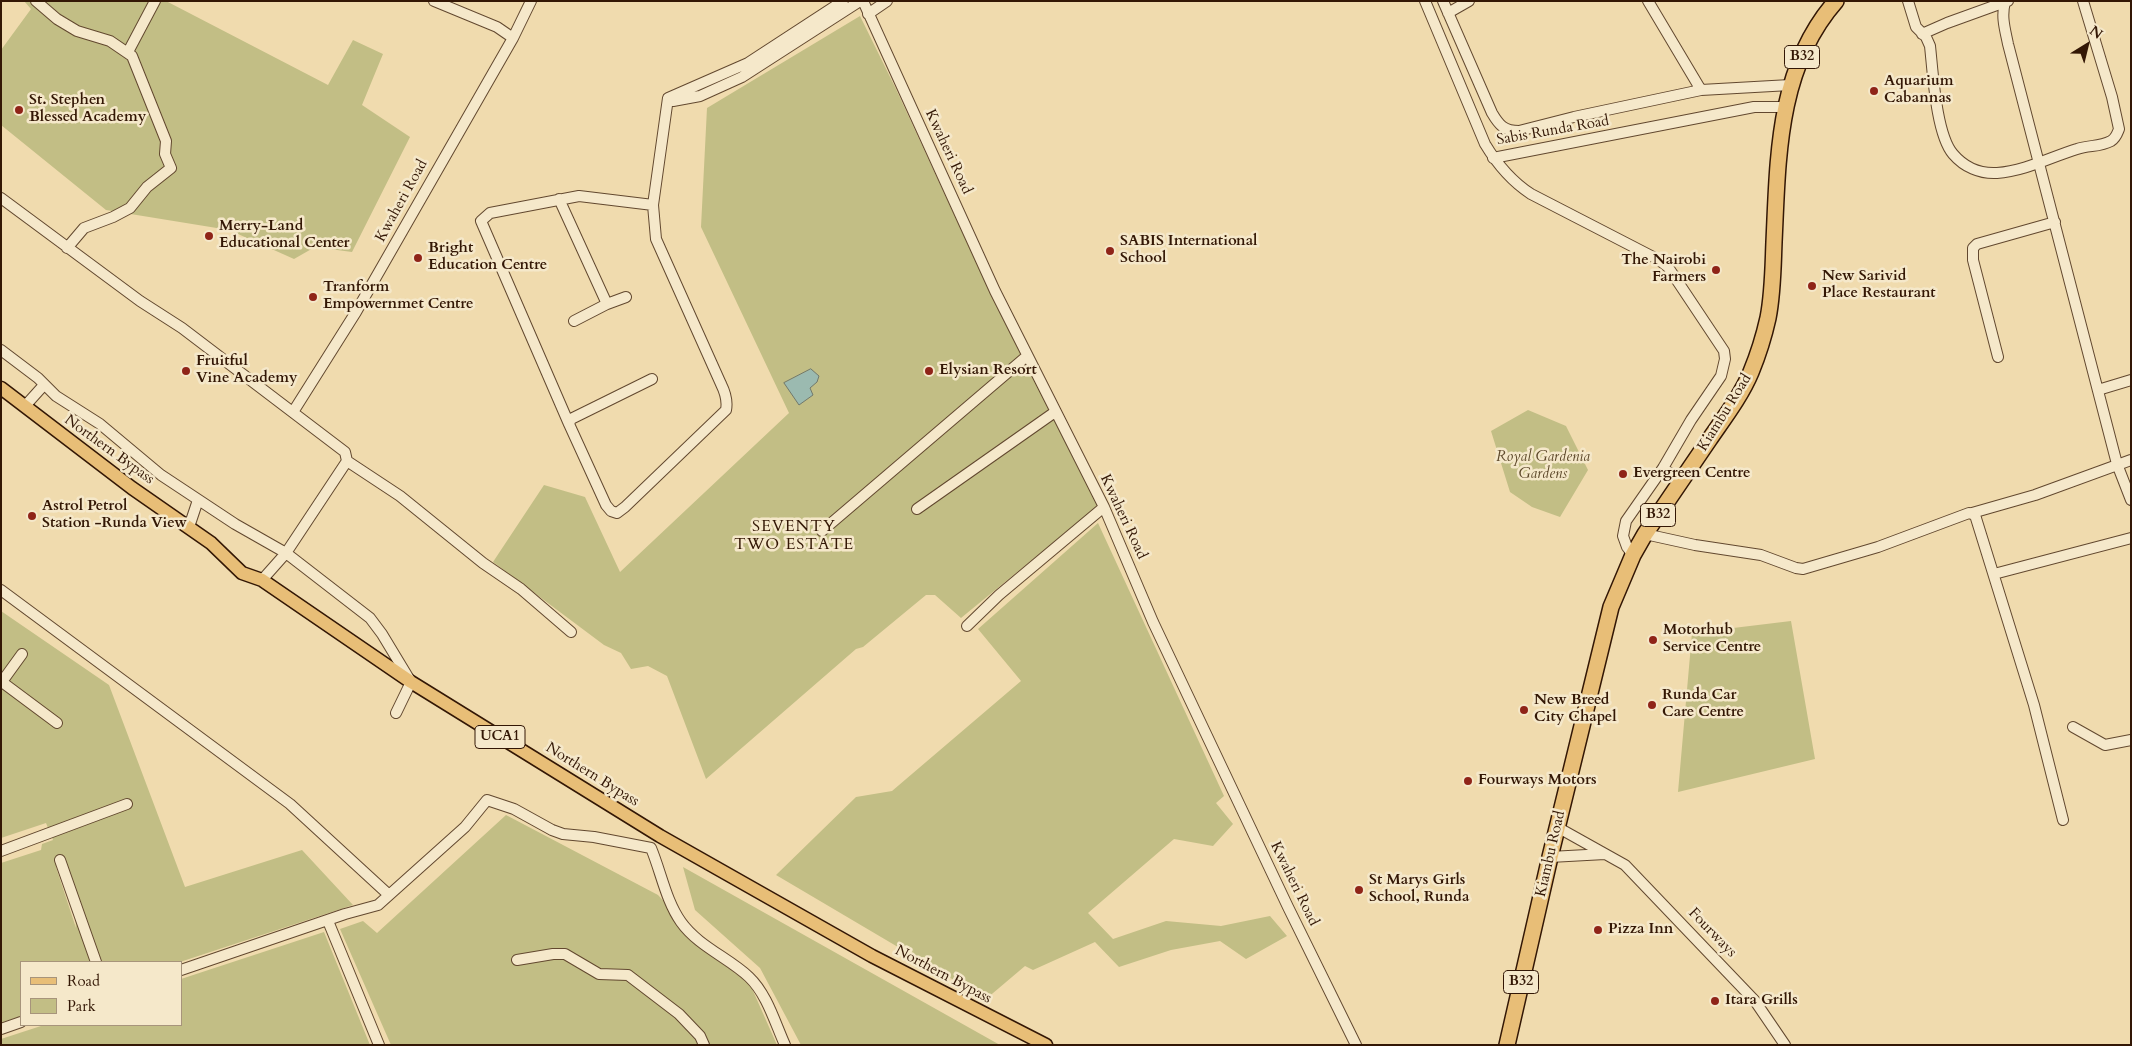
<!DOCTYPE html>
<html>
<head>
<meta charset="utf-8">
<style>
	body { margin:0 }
	#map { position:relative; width:2132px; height:1046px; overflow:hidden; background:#f0dbae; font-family:Cardo,serif }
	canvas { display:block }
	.frame { position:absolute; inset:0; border:2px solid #331705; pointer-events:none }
	.legend { position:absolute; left:20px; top:961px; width:162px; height:65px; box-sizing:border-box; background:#f5e8ca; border:1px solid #a7947b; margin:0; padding:6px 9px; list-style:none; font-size:15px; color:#331705 }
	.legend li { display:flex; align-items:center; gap:10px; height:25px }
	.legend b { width:25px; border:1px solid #a7947b }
	.north { position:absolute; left:2062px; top:20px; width:50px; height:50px; -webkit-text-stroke:4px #f5e8ca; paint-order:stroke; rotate:36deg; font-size:14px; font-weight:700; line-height:20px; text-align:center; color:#331705 }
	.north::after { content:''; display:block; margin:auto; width:18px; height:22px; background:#331705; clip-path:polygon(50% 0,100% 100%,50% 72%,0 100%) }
</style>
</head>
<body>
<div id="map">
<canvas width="2132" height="1046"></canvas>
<div class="frame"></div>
<ul class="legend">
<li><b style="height:6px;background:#e8be77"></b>Road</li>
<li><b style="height:14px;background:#c2be85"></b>Park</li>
</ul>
<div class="north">N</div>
</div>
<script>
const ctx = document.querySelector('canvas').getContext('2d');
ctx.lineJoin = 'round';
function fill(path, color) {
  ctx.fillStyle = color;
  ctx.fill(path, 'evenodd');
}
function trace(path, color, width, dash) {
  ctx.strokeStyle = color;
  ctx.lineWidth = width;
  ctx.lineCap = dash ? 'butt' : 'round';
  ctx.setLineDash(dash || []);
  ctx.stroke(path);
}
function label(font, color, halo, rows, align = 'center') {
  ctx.font = font + ' Cardo,serif';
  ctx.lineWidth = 5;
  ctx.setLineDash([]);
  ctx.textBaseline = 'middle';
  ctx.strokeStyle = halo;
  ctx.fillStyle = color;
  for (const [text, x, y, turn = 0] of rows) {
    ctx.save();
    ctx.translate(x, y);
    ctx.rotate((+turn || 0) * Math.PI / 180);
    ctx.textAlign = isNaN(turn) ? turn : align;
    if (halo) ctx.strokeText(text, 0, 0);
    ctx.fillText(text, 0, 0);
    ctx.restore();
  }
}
fill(new Path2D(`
	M24,1H166L328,85L353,40L383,54L362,105L410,137L352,252L315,247L294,259L229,230L106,210L1,125V50L31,9Z
	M860,16L896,89L986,284L1099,505L961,618L935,595H926L863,647L856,649L706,779L667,676L648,666L631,669L621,653L604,645L493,562L544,485L585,497L620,572L789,413L701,227L707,108Z
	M1528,410L1566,426L1588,470L1560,517L1532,507L1510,492L1491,431Z
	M1098,523L1224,796L1216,803L1233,824L1213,846L1174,839L1088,913L1113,939L1166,921L1221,926L1270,916L1287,936L1246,959L1220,941L1171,950L1119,967L1095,942L1033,970L1025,966L986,999L776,875L856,797L892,791L1021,681L978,629Z
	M1,611L109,685L185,887L302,850L353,905L180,962H21V1016L1,1023V863L41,850L42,844L53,840L46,823L1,838ZM63,866L75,915L76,928L56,867Z
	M1791,621L1815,759L1678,792L1692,633Z
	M506,815L658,895L719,961L750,984L777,1045H391L340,929L363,921L377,933Z
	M683,867L1000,1045H801L760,968L695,910Z
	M324,932L370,1045H1V1039L44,1025H181V979Z`), '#c2be85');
const water = new Path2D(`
	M811,369L819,376L817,382L810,388L813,395L799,405L784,383Z`);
fill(water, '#9bbab0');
trace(water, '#71796c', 1);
const minor = new Path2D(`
	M36,1L57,19L77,31L110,41L132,56L166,141L165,154L171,168L147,187L130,208L113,217L84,228L67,248
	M434,1L497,27L513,38
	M863,1L995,291L1104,507L1153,622L1288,907L1356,1045
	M1425,1L1485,144C1497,164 1511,181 1531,194L1659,260L1668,267L1724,351L1725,359L1721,376L1691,420L1663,468L1626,521L1623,536L1627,547L1633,555
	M1443,1L1492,113C1499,125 1504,131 1519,131L1574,117L1701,90L1790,85
	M1648,1L1701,90
	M1908,1L1916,27L1926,37L1930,46C1933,73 1936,134 1953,154C1964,167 1980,174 1997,173C2025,171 2051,157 2077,149C2089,145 2100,147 2111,141C2116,138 2117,134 2119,129L2112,97L2083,1
	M2008,1L2005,2C2001,17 2005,29 2008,44L2117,464L2131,500
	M1448,13L1469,1
	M868,14L887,1
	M1922,34L1947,23L2005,2
	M128,52L155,1
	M673,101L700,96L742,77L860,1
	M1493,158L1754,107H1785
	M1,198L140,301L182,328L345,452L347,461L286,553L262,580
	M559,199L607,304L626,297
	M574,321L607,304
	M1,350L38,378L56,396L100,424L161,475L235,524L286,553L370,618L382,634L411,682L396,713
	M1998,357L1973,260V248L1977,244L2055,222
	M652,379L571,419L569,424L606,505L611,511L617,513L625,507L726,410C728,400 725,392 721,384L656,239L653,205L668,98L748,63L843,1
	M2098,390L2131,380
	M25,406L43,386
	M293,412L356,312L513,38L531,1
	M569,424L481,221L490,213L579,196L653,205
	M347,461L400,496L483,563L521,589L571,632
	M1663,468L1681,482
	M917,509L1055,412
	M1972,513L2035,495L2131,460
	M189,527L198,500
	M822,531L1027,356
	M1645,534L1695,545L1761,555L1796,568L1803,569L1878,547L1969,513L1975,515L2034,705L2063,820
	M1994,574L2131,538
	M1,590L290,804L389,895
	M967,626L999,595L1104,507
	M2,682L57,723
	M1,683L22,654
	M2073,727L2105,745L2131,740
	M1557,827L1625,865L1755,1001L1785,1045
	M651,848C661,872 666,901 681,922C698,946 729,958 749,977C767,994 775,1023 785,1045
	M1,851L127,804
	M1550,857L1605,854
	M60,860L96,962
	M328,921L379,1045
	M517,960L553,954H565L599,974L628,975L679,1014L700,1036L704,1045
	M181,970L345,914L378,905L465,827L487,800L514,809L552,830L563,834L594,837L651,848
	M1,1029L21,1022`);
const major = new Path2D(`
	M1,388L132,488L211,543L242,573L262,580L411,682L660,836L872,956L1046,1045`);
const highway = new Path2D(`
	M1507,1045L1550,857L1611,607L1633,555L1645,534C1666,503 1688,471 1709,440C1724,418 1741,396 1751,372C1758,355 1764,336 1768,318C1773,293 1773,267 1774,242C1778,158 1777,68 1836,1`);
trace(minor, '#62482f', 12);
trace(major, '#331705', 15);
trace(highway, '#331705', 18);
trace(minor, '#f5e8ca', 10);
trace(major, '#e8be77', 12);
trace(highway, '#e8be77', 15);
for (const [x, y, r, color] of [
	[1874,91,5,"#8f2418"],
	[19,110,5,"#8f2418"],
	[209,236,5,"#8f2418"],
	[1110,251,5,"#8f2418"],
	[418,258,5,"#8f2418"],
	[1716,270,5,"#8f2418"],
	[1812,286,5,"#8f2418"],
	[313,297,5,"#8f2418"],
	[186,371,5,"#8f2418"],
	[929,371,5,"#8f2418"],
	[1623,474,5,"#8f2418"],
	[32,516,5,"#8f2418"],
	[1653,640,5,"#8f2418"],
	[1652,705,5,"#8f2418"],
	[1524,710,5,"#8f2418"],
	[1468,781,5,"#8f2418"],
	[1359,890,5,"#8f2418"],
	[1598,930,5,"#8f2418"],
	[1715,1001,5,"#8f2418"]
]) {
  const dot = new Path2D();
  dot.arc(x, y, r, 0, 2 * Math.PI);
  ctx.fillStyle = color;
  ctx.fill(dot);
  trace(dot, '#f5e8ca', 2);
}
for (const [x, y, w] of [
	[1802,57,35],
	[1658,515,35],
	[500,737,50],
	[1521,982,35]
]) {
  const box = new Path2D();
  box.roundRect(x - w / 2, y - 11.5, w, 23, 4);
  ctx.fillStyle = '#f5e8ca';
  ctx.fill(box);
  trace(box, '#331705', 1);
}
label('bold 14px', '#331705', null, [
	["B32",1802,57],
	["B32",1658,515],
	["UCA1",500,737],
	["B32",1521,982]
]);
label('bold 15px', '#331705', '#f5e8ca', [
	["Aquarium",1884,82],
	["Cabannas",1884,99],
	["St. Stephen",29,101],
	["Blessed Academy",29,118],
	["Merry-Land",219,227],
	["Educational Center",219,244],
	["SABIS International",1120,242],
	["School",1120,259],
	["Bright",428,249],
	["Education Centre",428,266],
	["The Nairobi",1706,261,"right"],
	["Farmers",1706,278,"right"],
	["New Sarivid",1822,277],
	["Place Restaurant",1822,294],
	["Tranform",323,288],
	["Empowernmet Centre",323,305],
	["Fruitful",196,362],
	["Vine Academy",196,379],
	["Elysian Resort",939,371],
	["Evergreen Centre",1633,474],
	["Astrol Petrol",42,507],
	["Station -Runda View",42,524],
	["Motorhub",1663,631],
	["Service Centre",1663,648],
	["Runda Car",1662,696],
	["Care Centre",1662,713],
	["New Breed",1534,701],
	["City Chapel",1534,718],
	["Fourways Motors",1478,781],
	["St Marys Girls",1369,881],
	["School, Runda",1369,898],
	["Pizza Inn",1608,930],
	["Itara Grills",1725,1001]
], 'left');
label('15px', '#331705', '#f5e8ca', [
	["Sabis Runda Road",1553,131,-10],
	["Kwaheri Road",948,152,65],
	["Kwaheri Road",402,201,-61],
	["Kiambu Road",1725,413,-58],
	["Northern Bypass",109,450,36],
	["Kwaheri Road",1123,517,65],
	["Northern Bypass",592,775,32],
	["Kiambu Road",1551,854,-77],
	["Kwaheri Road",1294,884,64],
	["Fourways",1712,933,46],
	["Northern Bypass",943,975,28]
]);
label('italic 15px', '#5e492b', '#f5e8ca', [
	["Royal Gardenia",1543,458],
	["Gardens",1543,475]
]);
ctx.letterSpacing = '1px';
label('16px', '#331705', '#f5e8ca', [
	["SEVENTY",794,527],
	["TWO ESTATE",794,545]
]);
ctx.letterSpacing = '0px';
</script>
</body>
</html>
